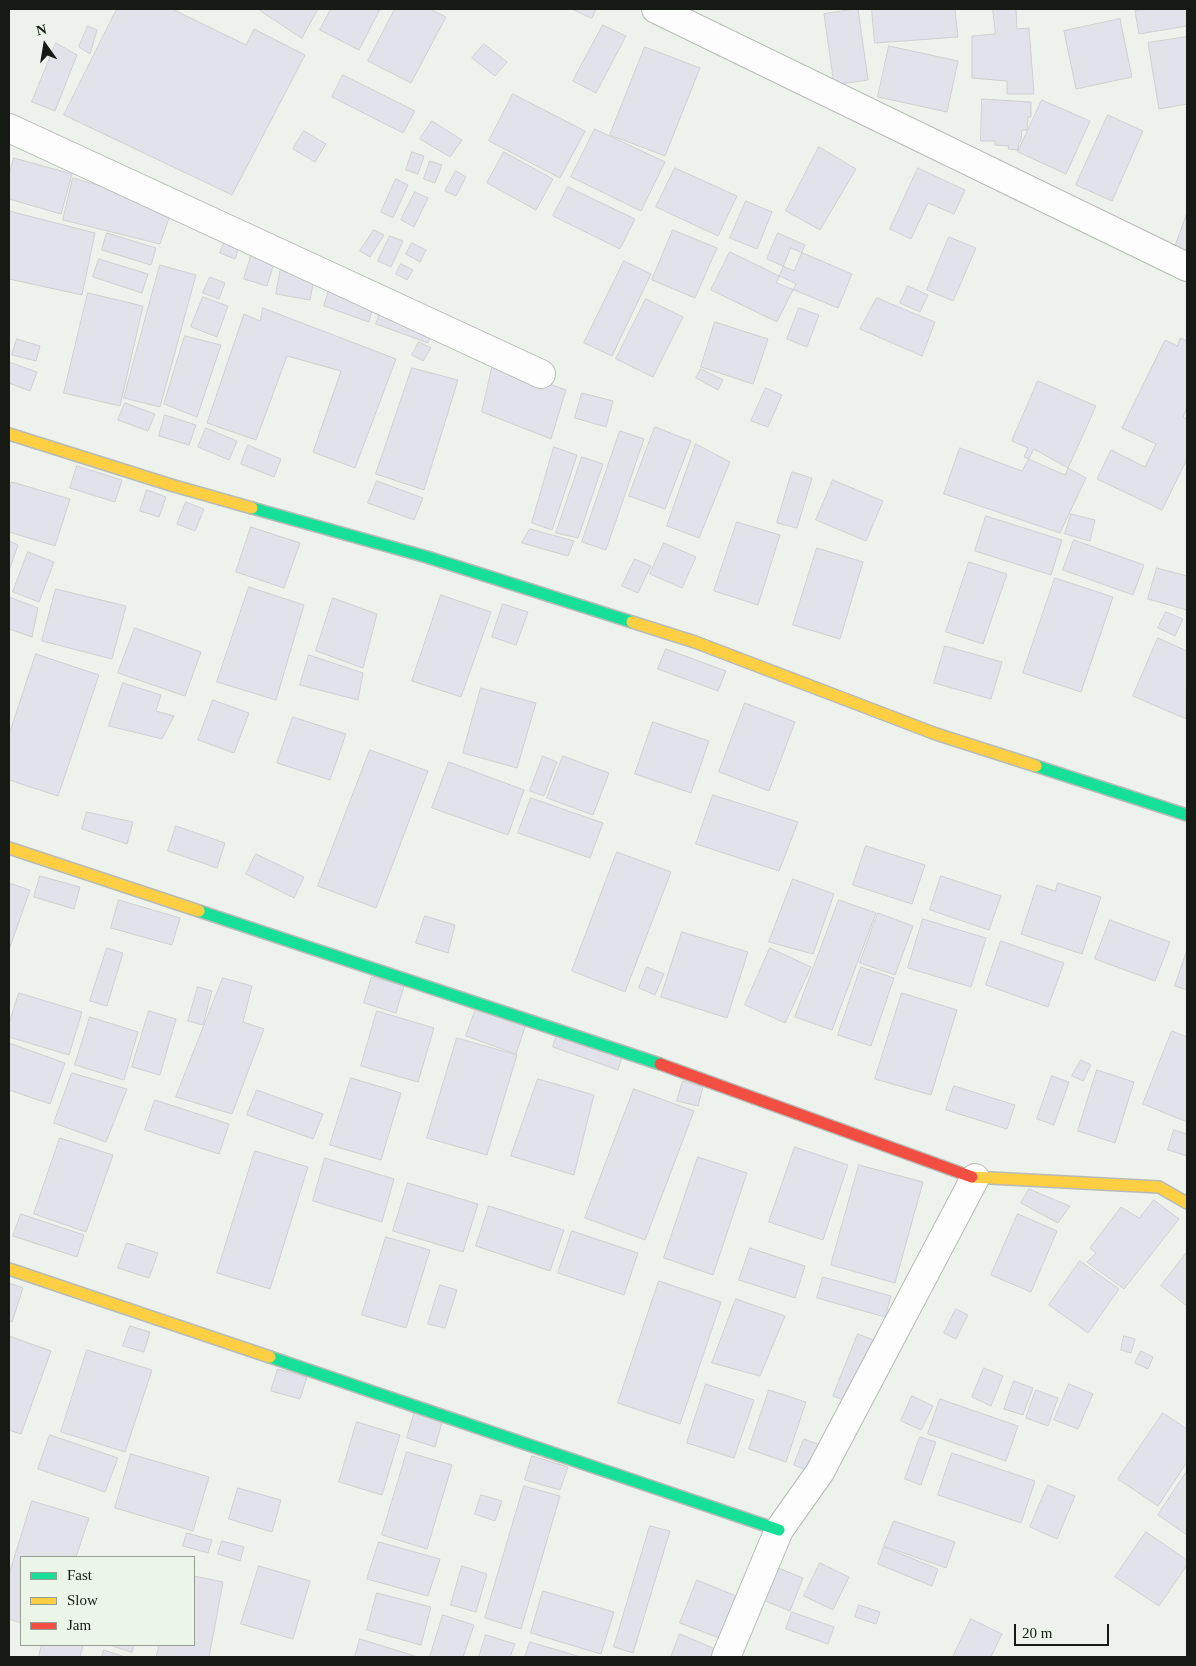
<!DOCTYPE html>
<html>
<head>
<meta charset="utf-8">
<style>
	body { margin:0 }
	#map { position:relative; width:1196px; height:1666px; overflow:hidden; background:#edf2ec; font-family:Georgia,serif }
	canvas { display:block }
	.frame { position:absolute; inset:0; border:10px solid #161a15; pointer-events:none }
	.legend { position:absolute; left:20px; top:1556px; width:175px; height:90px; box-sizing:border-box; background:#ebf6e8; border:1px solid #969e94; margin:0; padding:6px 9px; list-style:none; font-size:15px; color:#161a15 }
	.legend li { display:flex; align-items:center; gap:10px; height:25px }
	.legend b { width:25px; border:1px solid #969e94 }
	.north { position:absolute; left:20px; top:20px; width:50px; height:50px; -webkit-text-stroke:4px #ebf6e8; paint-order:stroke; rotate:347deg; font-size:14px; font-weight:700; line-height:20px; text-align:center; color:#161a15 }
	.north::after { content:''; display:block; margin:auto; width:18px; height:22px; background:#161a15; clip-path:polygon(50% 0,100% 100%,50% 72%,0 100%) }
	.scale { position:absolute; left:1014px; top:1624px; width:95px; height:22px; box-sizing:border-box; border:2px solid #161a15; border-top:0; padding-left:6px; font-size:15px; line-height:18px; white-space:nowrap; color:#161a15; -webkit-text-stroke:4px #ebf6e8; paint-order:stroke }
</style>
</head>
<body>
<div id="map">
<canvas width="1196" height="1666"></canvas>
<div class="frame"></div>
<ul class="legend">
<li><b style="height:6px;background:#16e098"></b>Fast</li>
<li><b style="height:6px;background:#ffcf43"></b>Slow</li>
<li><b style="height:6px;background:#f24e42"></b>Jam</li>
</ul>
<div class="north">N</div>
<div class="scale">20 m</div>
</div>
<script>
const ctx = document.querySelector('canvas').getContext('2d');
ctx.lineJoin = 'round';
function fill(path, color) {
  ctx.fillStyle = color;
  ctx.fill(path, 'evenodd');
}
function trace(path, color, width, dash) {
  ctx.strokeStyle = color;
  ctx.lineWidth = width;
  ctx.lineCap = dash ? 'butt' : 'round';
  ctx.setLineDash(dash || []);
  ctx.stroke(path);
}
const building = new Path2D(`
	M117,9H172L246,45L254,29L305,55L232,195L64,115Z
	M258,9H318L302,38Z
	M331,9H380L359,50L320,30Z
	M395,9H430L446,17L411,83L368,61Z
	M572,9H596L592,18Z
	M858,9L868,80L834,85L824,14Z
	M872,9H955L958,37L875,43Z
	M993,9H1016L1017,29L1029,28L1034,94H1007V81L972,78V36L995,34Z
	M1150,9H1187V26L1139,34L1135,11Z
	M1120,19L1132,77L1076,89L1064,31Z
	M603,25L626,36L596,93L573,81Z
	M88,26L97,30L90,54L79,47Z
	M1187,37V104L1159,109L1148,43Z
	M56,43L77,55L55,111L32,102Z
	M484,44L507,62L495,76L472,58Z
	M889,46L958,61L947,112L878,97Z
	M645,47L700,68L665,156L610,135Z
	M343,75L415,111L403,133L332,97Z
	M513,94L585,131L560,178L489,141Z
	M982,99L1031,102V117H1028L1027,130H1022L1021,141L1019,142L1018,150L1008,149L1009,146L995,145V141H981Z
	M1042,100L1090,121L1066,174L1018,152Z
	M1108,115L1143,131L1112,201L1076,185Z
	M432,121L462,140L450,157L420,139Z
	M595,129L665,162L641,211L571,177Z
	M304,131L326,144L315,162L293,149Z
	M819,147L856,169L820,230L786,211Z
	M412,152L424,156L418,174L406,170Z
	M504,152L553,179L536,210L487,183Z
	M14,158L72,174L61,214L9,199V175Z
	M430,161L442,165L435,183L424,179Z
	M675,168L737,196L718,236L656,207Z
	M918,168L965,190L954,214L928,203L911,239L890,229Z
	M456,171L466,177L456,196L445,191Z
	M73,178L173,207L160,244L63,220Z
	M396,179L408,185L393,218L381,212Z
	M568,187L635,219L620,249L553,216Z
	M415,192L428,198L414,227L401,220Z
	M746,201L772,212L757,249L730,238Z
	M9,211L95,233L82,295L9,279Z
	M1187,213V252L1175,247Z
	M374,230L384,235L370,257L360,251Z
	M673,230L717,248L695,298L652,280Z
	M107,233L156,248L151,265L102,250Z
	M228,233L242,238L235,259L220,253Z
	M778,233L805,245L794,271L767,259Z
	M390,236L403,241L391,267L378,261Z
	M949,237L976,248L953,301L927,290Z
	M412,243L426,250L420,262L406,254Z
	M254,246L277,253L267,286L244,279Z
	M791,248L852,274L838,308L777,283Z
	M730,252L796,284L777,322L711,290Z
	M99,259L148,274L142,293L93,277Z
	M624,261L651,274L612,356L584,343Z
	M401,264L413,270L407,280L396,274Z
	M160,265L196,275L160,407L124,398Z
	M281,268L315,274L310,300L276,294Z
	M210,277L225,283L219,299L203,293Z
	M332,280L374,302L369,322L324,306Z
	M908,286L928,295L920,312L900,303Z
	M88,293L143,306L120,406L64,393Z
	M203,297L228,306L217,337L191,327Z
	M877,298L935,322L922,356L860,329Z
	M646,299L683,317L653,377L616,359Z
	M263,308L396,359L355,468L313,452L341,371L287,356L256,440L207,423L244,314L260,321Z
	M799,308L819,315L807,347L787,339Z
	M381,310L433,329L428,343L376,324Z
	M715,322L768,339L753,384L701,367Z
	M185,336L221,345L197,417L164,404Z
	M1181,338L1187,341V408L1183,417L1187,419V459L1162,510L1097,479L1111,450L1145,467L1156,444L1122,428L1165,340L1177,346Z
	M17,339L40,346L36,361L12,355Z
	M419,342L431,348L423,361L412,355Z
	M9,362L37,372L30,391L9,383Z
	M493,364L566,390L551,439L482,412Z
	M412,368L458,380L424,490L376,474Z
	M701,369L723,380L718,390L696,378Z
	M1038,381L1096,406L1065,475L1024,457L1028,448L1012,441Z
	M766,388L782,395L768,427L751,421Z
	M582,393L613,401L606,427L575,418Z
	M125,403L155,414L148,431L118,420Z
	M165,415L196,425L189,445L159,436Z
	M655,427L691,441L665,509L629,496Z
	M206,428L237,441L229,460L198,447Z
	M620,431L644,439L606,550L582,542Z
	M696,444L730,462L699,538L667,526Z
	M248,445L281,459L274,477L241,464Z
	M554,447L577,455L552,530L532,523Z
	M960,448L1022,471L1034,449L1086,478L1060,533L944,494Z
	M582,457L603,464L578,538L556,533Z
	M77,466L122,480L115,502L70,488Z
	M792,472L812,478L797,528L777,523Z
	M833,480L883,501L866,541L816,520Z
	M377,481L423,498L414,520L368,503Z
	M12,482L70,499L55,546L9,532V493Z
	M147,490L166,497L159,517L140,511Z
	M186,502L204,509L195,531L177,524Z
	M1071,514L1095,520L1090,541L1065,534Z
	M986,516L1062,540L1051,575L975,551Z
	M737,522L780,535L758,605L714,591Z
	M251,527L300,543L284,588L236,572Z
	M530,529L574,541L568,556L522,543Z
	M1074,540L1144,565L1133,595L1063,570Z
	M9,541L18,545L9,571Z
	M664,543L696,557L682,588L650,574Z
	M817,548L863,562L840,639L793,625Z
	M28,552L54,562L39,602L13,592Z
	M635,559L651,566L638,593L622,586Z
	M969,562L1007,574L983,644L946,632Z
	M1157,568L1187,576V610L1148,599Z
	M1055,578L1113,597L1081,692L1023,673Z
	M249,587L304,605L276,700L217,682Z
	M56,589L126,606L112,659L42,641Z
	M441,595L491,612L461,697L412,681Z
	M9,597L38,608L32,637L9,629Z
	M333,598L377,614L363,668L316,651Z
	M503,604L528,612L516,645L492,637Z
	M1166,612L1183,619L1175,636L1158,628Z
	M135,628L201,652L185,696L118,673Z
	M1158,638L1187,651L1186,719L1133,696Z
	M945,646L1002,662L991,699L934,683Z
	M666,649L726,671L718,691L658,669Z
	M36,654L99,675L58,796L9,780V735Z
	M309,655L363,673L358,700L300,685Z
	M123,683L161,695L156,711L174,716L162,739L109,726Z
	M481,688L536,703L517,768L463,753Z
	M213,700L249,713L234,753L198,740Z
	M745,703L795,722L769,791L719,772Z
	M293,717L346,734L330,780L277,763Z
	M653,722L709,741L691,793L635,774Z
	M370,750L428,771L376,908L318,886Z
	M543,756L557,762L544,796L530,791Z
	M563,756L609,773L593,815L547,798Z
	M449,762L524,790L508,835L432,808Z
	M713,795L798,822L779,871L696,844Z
	M531,798L603,823L590,858L518,833Z
	M87,812L133,822L127,844L82,829Z
	M176,826L225,843L217,868L168,851Z
	M866,846L925,865L912,904L853,885Z
	M617,852L671,872L625,992L572,971Z
	M256,854L304,877L294,898L246,874Z
	M40,876L80,887L74,909L34,897Z
	M941,876L1001,896L989,930L930,910Z
	M793,879L834,894L813,954L769,942Z
	M9,883L30,890L9,950Z
	M1058,883L1101,897L1082,954L1021,934L1037,885L1055,891Z
	M119,900L180,918L172,945L111,928Z
	M839,900L876,913L832,1030L795,1017Z
	M878,913L913,926L895,975L860,963Z
	M425,916L455,925L448,953L416,943Z
	M923,919L986,938L971,987L908,968Z
	M1110,920L1170,942L1155,981L1095,959Z
	M682,932L748,952L727,1018L661,997Z
	M1001,941L1064,963L1048,1007L986,985Z
	M107,948L123,953L107,1006L90,1001Z
	M770,948L811,967L785,1023L745,1005Z
	M1187,950V990L1175,986Z
	M647,967L664,974L655,995L639,988Z
	M861,967L894,978L871,1046L838,1035Z
	M372,977L404,986L396,1013L364,1003Z
	M223,978L252,986L243,1022L264,1029L232,1114L176,1097Z
	M198,987L212,991L203,1025L188,1021Z
	M19,993L82,1012L69,1055L9,1037V1024Z
	M902,993L957,1010L931,1095L875,1079Z
	M477,1006L526,1024L516,1054L466,1036Z
	M149,1011L176,1019L160,1075L132,1067Z
	M377,1011L434,1028L418,1082L361,1066Z
	M90,1017L138,1032L124,1080L75,1065Z
	M1172,1031L1187,1037V1122L1143,1104Z
	M557,1035L622,1057L618,1070L553,1047Z
	M457,1038L517,1055L487,1155L427,1138Z
	M9,1043L65,1063L50,1104L9,1090Z
	M1081,1060L1091,1065L1083,1081L1072,1076Z
	M1097,1070L1134,1082L1115,1143L1078,1131Z
	M72,1073L127,1089L106,1142L54,1123Z
	M1052,1076L1069,1082L1054,1125L1037,1119Z
	M351,1078L401,1093L381,1160L330,1145Z
	M538,1079L594,1095L574,1175L511,1156Z
	M683,1081L703,1087L698,1106L677,1101Z
	M954,1086L1015,1105L1007,1129L946,1110Z
	M634,1089L694,1111L645,1240L585,1218Z
	M257,1090L323,1114L313,1139L247,1115Z
	M155,1100L229,1124L219,1154L145,1130Z
	M1174,1130L1187,1134V1156L1168,1150Z
	M60,1138L113,1155L86,1232L34,1214Z
	M795,1147L848,1165L823,1240L769,1222Z
	M255,1151L308,1167L270,1289L217,1273Z
	M698,1157L747,1173L713,1275L664,1258Z
	M325,1158L394,1179L382,1222L313,1201Z
	M859,1165L923,1182L895,1283L831,1265Z
	M408,1183L478,1204L463,1252L393,1231Z
	M1029,1189L1070,1206L1058,1223L1021,1203Z
	M1154,1200L1179,1219L1124,1289L1087,1262L1096,1253L1090,1248L1121,1207L1139,1218Z
	M489,1206L564,1230L550,1271L476,1246Z
	M21,1214L84,1235L77,1257L13,1236Z
	M1018,1214L1057,1231L1031,1292L991,1275Z
	M572,1231L638,1253L624,1295L558,1273Z
	M386,1237L430,1250L406,1328L362,1315Z
	M127,1243L158,1253L149,1278L118,1268Z
	M750,1248L805,1266L795,1298L739,1280Z
	M1187,1252V1306L1161,1286Z
	M1080,1261L1119,1289L1088,1333L1049,1305Z
	M823,1277L891,1296L885,1317L817,1298Z
	M659,1281L721,1302L680,1424L618,1403Z
	M9,1283L23,1288L12,1322L9,1321Z
	M440,1285L457,1290L445,1328L428,1324Z
	M736,1299L785,1316L760,1376L712,1363Z
	M956,1309L968,1315L956,1339L944,1333Z
	M130,1326L150,1332L144,1352L123,1346Z
	M858,1334L876,1341L851,1403L833,1396Z
	M9,1336L51,1351L21,1434L9,1430Z
	M1124,1336L1135,1339L1131,1353L1121,1350Z
	M87,1350L152,1370L125,1452L61,1432Z
	M1141,1351L1153,1357L1148,1369L1135,1363Z
	M984,1368L1003,1376L991,1406L972,1397Z
	M278,1369L307,1377L300,1399L271,1391Z
	M1014,1381L1033,1388L1023,1415L1004,1409Z
	M706,1384L754,1400L734,1458L687,1443Z
	M1069,1384L1093,1394L1078,1429L1054,1420Z
	M769,1390L806,1402L786,1462L749,1449Z
	M1036,1390L1058,1398L1048,1426L1026,1418Z
	M912,1396L933,1406L921,1430L901,1421Z
	M940,1399L1018,1426L1006,1461L928,1434Z
	M415,1411L443,1419L435,1447L407,1438Z
	M1163,1413L1187,1429V1462L1158,1506L1118,1479Z
	M357,1422L400,1435L382,1495L339,1482Z
	M50,1435L118,1458L105,1492L38,1469Z
	M920,1437L936,1442L921,1485L905,1479Z
	M804,1439L823,1446L813,1473L794,1465Z
	M407,1452L452,1465L427,1549L382,1535Z
	M952,1453L1035,1481L1021,1523L938,1495Z
	M131,1454L209,1477L193,1531L115,1508Z
	M532,1456L568,1467L560,1490L525,1480Z
	M1187,1471V1535L1158,1515Z
	M1048,1485L1075,1496L1057,1539L1030,1527Z
	M524,1486L560,1496L521,1629L485,1618Z
	M238,1488L281,1500L272,1532L229,1519Z
	M481,1495L502,1501L495,1521L475,1514Z
	M32,1501L89,1518L76,1557H21V1623L9,1619V1575Z
	M894,1521L955,1542L946,1568L884,1546Z
	M650,1526L670,1531L633,1653L614,1647Z
	M1146,1532L1187,1560V1565L1159,1606L1115,1577Z
	M187,1533L212,1540L208,1553L183,1546Z
	M222,1541L244,1547L240,1561L218,1554Z
	M379,1542L440,1559L428,1596L367,1579Z
	M884,1547L938,1569L932,1586L878,1564Z
	M820,1563L849,1577L833,1610L804,1596Z
	M259,1566L310,1581L293,1639L241,1624Z
	M462,1566L487,1574L476,1612L451,1605Z
	M776,1567L803,1578L790,1611L763,1600Z
	M194,1576L223,1582L209,1657H156L159,1645H194Z
	M697,1580L736,1596L719,1638L680,1623Z
	M543,1591L614,1612L601,1654L531,1633Z
	M377,1593L431,1607L421,1645L367,1630Z
	M859,1605L880,1612L876,1624L855,1617Z
	M792,1612L834,1627L828,1644L786,1629Z
	M443,1615L474,1625L463,1657H430Z
	M971,1619L1002,1634L991,1657H953Z
	M680,1634L720,1651L718,1657H671Z
	M486,1635L515,1644L510,1657H479Z
	M360,1639L418,1657H355Z
	M530,1642L581,1657H525Z
	M42,1645H83L80,1657H39Z
	M110,1645H134L132,1652Z
	M104,1650L125,1657H102Z`);
fill(building, '#e1e2ea');
trace(building, '#cfd0d1', 1);
const street = new Path2D(`
	M656,9L1187,267
	M9,128L541,374
	M726,1657L779,1530L820,1472L975,1178`);
const fast = new Path2D(`
	M252,508L427,557L632,622
	M1036,766L1187,815
	M199,911L660,1064
	M270,1357L779,1530`);
const slow = new Path2D(`
	M9,434L171,485L252,508
	M632,622L695,642L936,734L1036,766
	M9,848L199,911
	M972,1177L1159,1187L1187,1203
	M9,1269L270,1357`);
const jam = new Path2D(`
	M660,1064L972,1177`);
trace(street, '#b7bab6', 30);
trace(fast, '#b7bab6', 14);
trace(slow, '#b7bab6', 14);
trace(jam, '#b7bab6', 14);
trace(street, '#fcfdfc', 28);
trace(fast, '#16e098', 11);
trace(slow, '#ffcf43', 11);
trace(jam, '#f24e42', 11);
</script>
</body>
</html>
